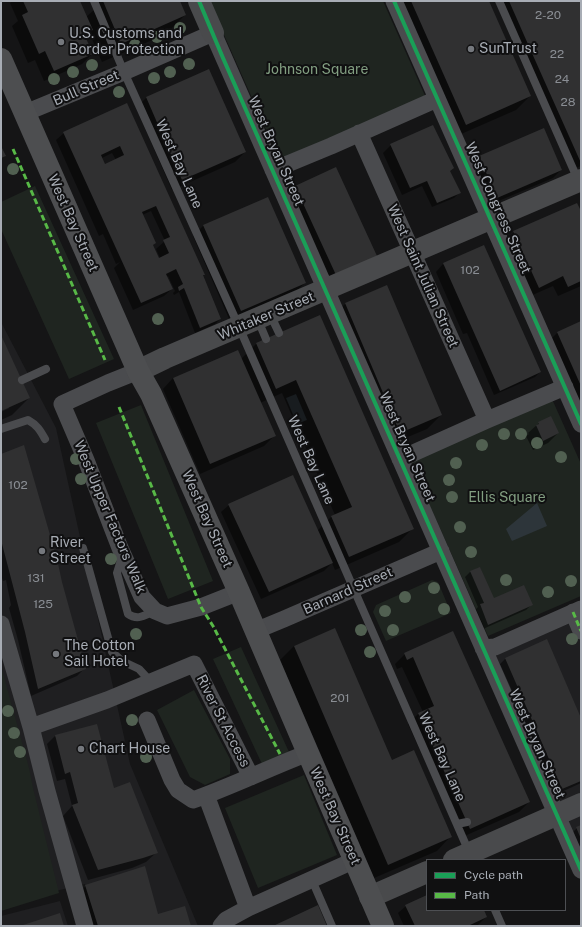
<!DOCTYPE html>
<html>
<head>
<meta charset="utf-8">
<style>
	body { margin:0 }
	#map { position:relative; width:582px; height:927px; overflow:hidden; background:#151516; font-family:"Public Sans",sans-serif }
	canvas { display:block }
	.frame { position:absolute; inset:0; border:2px solid #a8adb5; pointer-events:none }
	.legend { position:absolute; left:426px; top:859px; width:140px; height:52px; box-sizing:border-box; background:#101011; border:1px solid #4d4f53; margin:0; padding:5px 7px; list-style:none; font-size:12px; color:#a8adb5 }
	.legend li { display:flex; align-items:center; gap:8px; height:20px }
	.legend b { width:20px; border:1px solid #4d4f53 }
</style>
</head>
<body>
<div id="map">
<canvas width="582" height="927"></canvas>
<div class="frame"></div>
<ul class="legend">
<li><b style="height:5px;background:#1a9f57"></b>Cycle path</li>
<li><b style="height:5px;background:#58b947"></b>Path</li>
</ul>
</div>
<script>
const ctx = document.querySelector('canvas').getContext('2d');
ctx.lineJoin = 'round';
function fill(path, color) {
  ctx.fillStyle = color;
  ctx.fill(path, 'evenodd');
}
function trace(path, color, width, dash) {
  ctx.strokeStyle = color;
  ctx.lineWidth = width;
  ctx.lineCap = dash ? 'butt' : 'round';
  ctx.setLineDash(dash || []);
  ctx.stroke(path);
}
function label(font, color, halo, rows, align = 'center') {
  ctx.font = font + ' "Public Sans",sans-serif';
  ctx.lineWidth = 4;
  ctx.setLineDash([]);
  ctx.textBaseline = 'middle';
  ctx.strokeStyle = halo;
  ctx.fillStyle = color;
  for (const [text, x, y, turn = 0] of rows) {
    ctx.save();
    ctx.translate(x, y);
    ctx.rotate((+turn || 0) * Math.PI / 180);
    ctx.textAlign = isNaN(turn) ? turn : align;
    if (halo) ctx.strokeText(text, 0, 0);
    ctx.fillText(text, 0, 0);
    ctx.restore();
  }
}
fill(new Path2D(`
	M1,322L56,428L130,764L198,926H98L85,884L1,904Z
	M581,618V854L493,657Z
	M60,901L68,926H1V916Z`), '#1f1f21');
fill(new Path2D(`
	M209,1H383L426,98L280,161Z
	M35,186L114,359L69,379L1,229V202Z
	M552,399L581,464V596L488,636L410,461Z
	M141,405L213,581L168,599L96,423Z
	M432,580L438,582L451,613L386,641L373,612L376,605Z
	M241,647L289,752L262,764L213,659Z
	M1,666L29,768L33,788L59,893L1,911Z
	M194,690L230,759V774L205,785L190,777L157,710Z
	M304,775L337,855L258,888L225,808Z`), '#1f2520');
fill(new Path2D(`
	M296,394L307,420L297,424L286,398Z
	M537,503L547,526L512,541L506,529Z`), '#2d353a');
fill(new Path2D(`
	M12,1H79L86,17L94,10L90,1H179L185,15L166,34L102,62L89,32L84,37L92,54L82,64L44,81L35,60L28,63L12,26L18,21L10,3Z
	M391,1H488L530,96L516,110L452,138Z
	M495,1H581V166L573,169L521,61Z
	M209,70L245,152L235,162L172,190L136,108L146,98Z
	M126,104L204,274L202,276L220,319L215,324L195,333L179,292L174,295L173,293L175,291L168,276L166,277L172,289L164,296L133,310L114,268L120,262L116,264L103,234L99,236L56,140L64,133ZM112,153L116,160L105,165L102,158ZM151,211L165,241L156,249L160,258L158,259L152,246L155,243L142,215Z
	M391,145L449,171L459,193L454,198L432,207L422,186L402,195L383,153Z
	M480,157L561,170L553,178L489,205L472,164Z
	M296,187L376,256L322,288L282,201Z
	M268,198L305,283L294,293L230,321L193,236L203,226Z
	M581,213V286L558,296L553,286L528,297L504,242L514,232Z
	M443,264L540,372L535,377L494,395L467,333L463,334L436,272Z
	M386,286L441,415L427,429L386,446L331,318L345,304Z
	M320,316L413,528L399,542L335,570L332,563L324,571L261,599L221,512L229,505L317,531L331,517L335,515L282,393L260,403L274,436L264,446L200,474L163,389L173,378L241,359L256,344Z
	M581,322V411L550,340L557,333Z
	M1,338L29,398L12,415L1,420V412L9,408V406L1,410Z
	M539,423L558,433L548,443L533,450L526,436L529,434L528,433Z
	M1,455L85,668L77,676L31,696L18,640L9,608L11,605L6,580L3,581L1,575Z
	M480,568L493,599L531,605L526,610L483,629L475,610L478,607L465,577L470,572Z
	M334,629L391,761L450,837L437,851L374,878L280,660L294,646Z
	M453,632L529,802L519,812L460,838L408,724L418,714L423,712L402,667L397,669L395,664L405,654Z
	M547,641L581,721V783L557,794L538,752L535,753L516,709L519,706L500,664L505,659ZM576,731V733L539,749L538,747Z
	M55,736L157,852L146,862L132,868L88,880L63,816L72,806L65,779L57,781L47,744Z
	M581,826V855L572,833L577,828Z
	M86,886L157,916L189,926H85L75,896Z
	M427,896V910H483L486,917L478,925L476,926H404L398,913L406,906Z`), '#0007');
fill(new Path2D(`
	M23,1H80L93,30L84,34L93,54L54,71L45,51L39,54L22,15L28,12Z
	M103,1H180L186,15L121,44Z
	M411,1H489L531,96L466,125Z
	M509,1H581V163L531,51Z
	M209,69L246,152L182,180L146,97Z
	M127,103L205,275H203L221,319L200,328L184,288L179,291L178,287L183,284L176,269L166,274L173,289L141,303L63,132ZM120,146L124,155L105,164L101,155ZM156,206L170,237L163,240L169,253L159,258L153,245L156,243L142,212Z
	M433,125L454,168L450,171L461,193L437,203L427,181L410,188L390,144Z
	M544,128L562,170L497,198L479,156Z
	M1,146L6,156L1,158Z
	M336,167L377,256L336,275L295,186Z
	M268,197L306,283L241,311L203,225Z
	M577,203L581,211V281L568,287L563,276L539,288L513,231Z
	M484,245L541,372L500,391L443,263Z
	M387,285L442,415L400,433L345,303Z
	M320,315L414,529L349,557L331,516L352,507L296,380L276,389L256,343Z
	M581,321V386L557,332Z
	M1,335L30,398L1,411Z
	M238,350L276,436L210,464L173,378Z
	M551,416L559,433L543,441L536,425L539,424L538,422Z
	M24,445L57,559L62,582L86,669L38,689L25,632L1,540V454Z
	M293,475L333,563L269,592L228,504Z
	M480,567L494,598L524,585L533,605L488,625L480,604L484,603L470,571Z
	M335,628L392,760L414,750L452,837L388,865L294,646Z
	M453,631L530,802L470,829L418,713L434,706L413,657L407,660L404,653Z
	M547,639L581,718V781L562,789L505,658Z
	M97,724L114,788L130,782L158,853L143,858L98,870L72,805L78,803L70,772L65,774L55,735Z
	M581,825V839L576,827Z
	M145,866L158,914L185,906L191,926H98L85,885Z
	M427,895V910H484L487,917L470,925L471,926H415L405,905Z
	M318,905L327,926H273Z
	M60,913L64,926H20Z`), '#303031');
trace(new Path2D(`
	M94,1L124,72L239,327L469,852
	M499,1L578,180
	M270,314L279,333
	M258,320L266,339
	M22,380L46,369
	M1,429L28,420C37,425 40,430 45,439
	M83,548L112,652L122,661L139,669L151,682
	M122,557L117,573L128,614C138,621 145,615 155,611
	M457,824L467,822
	M312,880L332,926
	M495,910L502,926`), '#4a4b4e', 8);
trace(new Path2D(`
	M394,1L581,424
	M25,113L124,72L213,33L581,870
	M359,133L487,420
	M273,170L331,146L437,99
	M138,371L108,383L62,404L86,460L120,548L130,570L142,597L155,611L167,616L201,607L239,592
	M400,459L487,420L565,387
	M573,612L581,631
	M1,624L31,727L47,791L85,926
	M255,631L284,619L441,551
	M483,648L495,647L581,609
	M147,720L172,780L178,790L193,800C232,786 269,768 308,753
	M31,727L107,700L194,664L251,777
	M206,795L248,908
	M221,926L226,920L248,908L355,860`), '#4a4b4e', 17);
trace(new Path2D(`
	M199,1L213,33
	M138,371L165,358L581,180
	M454,860L581,804
	M370,897L427,872`), '#494a4c', 22);
trace(new Path2D(`
	M1,59L138,371L151,394L239,592L308,753L383,926`), '#4d4e50', 22);
trace(new Path2D(`
	M13,149L105,360
	M119,407L201,607L213,626L280,754
	M573,612L581,631`), '#58b947', 3, [6, 3]);
trace(new Path2D(`
	M199,1L223,58L581,870
	M394,1L581,424`), '#1a9f57', 4);
ctx.fillStyle = '#516051';
for (const [x, y] of [
	[180,28],
	[157,37],
	[135,45],
	[189,64],
	[92,65],
	[73,72],
	[170,72],
	[154,78],
	[54,79],
	[119,92],
	[13,169],
	[158,319],
	[504,434],
	[521,434],
	[537,443],
	[482,445],
	[561,457],
	[76,459],
	[456,463],
	[81,479],
	[449,480],
	[452,497],
	[460,527],
	[471,552],
	[111,559],
	[506,580],
	[571,581],
	[434,588],
	[548,592],
	[405,597],
	[444,609],
	[385,611],
	[361,630],
	[393,630],
	[136,634],
	[572,639],
	[370,652],
	[8,711],
	[132,720],
	[14,733],
	[20,752],
	[146,757]
]) {
  ctx.beginPath();
  ctx.arc(x, y, 6, 0, 2 * Math.PI);
  ctx.fill();
}
for (const [x, y, r, color] of [
	[61,42,4,"#75787d"],
	[471,49,4,"#75787d"],
	[42,551,4,"#75787d"],
	[56,654,4,"#75787d"],
	[81,749,4,"#75787d"]
]) {
  const dot = new Path2D();
  dot.arc(x, y, r, 0, 2 * Math.PI);
  ctx.fillStyle = color;
  ctx.fill(dot);
  trace(dot, '#101011', 1.5);
}
label('12px', '#8a8e94', null, [
	["2-20",548,15],
	["22",557,54],
	["24",562,79],
	["28",568,102],
	["102",470,270],
	["102",18,485],
	["131",36,578],
	["125",43,604],
	["201",340,698]
]);
label('14px', '#a8adb5', '#101011', [
	["U.S. Customs and",69,34],
	["Border Protection",69,50],
	["SunTrust",479,49],
	["River",50,543],
	["Street",50,559],
	["The Cotton",64,646],
	["Sail Hotel",64,662],
	["Chart House",89,749]
], 'left');
label('14px', '#829e81', '#101011', [
	["Johnson Square",317,70],
	["Ellis Square",507,498]
]);
label('14px', '#a8adb5', '#101011', [
	["Bull Street",86,88,-23],
	["West Bryan Street",276,151,66],
	["West Bay Lane",179,164,66],
	["West Congress Street",498,208,66],
	["West Bay Street",73,223,66],
	["West Saint Julian Street",423,276,66],
	["Whitaker Street",266,316,-23],
	["West Bryan Street",407,447,66],
	["West Bay Lane",311,460,66],
	["West Upper Factors Walk",110,517,67],
	["West Bay Street",207,519,66],
	["Barnard Street",348,591,-24],
	["River St Access",223,721,63],
	["West Bryan Street",537,744,66],
	["West Bay Lane",442,757,66],
	["West Bay Street",335,816,66]
]);
</script>
</body>
</html>
